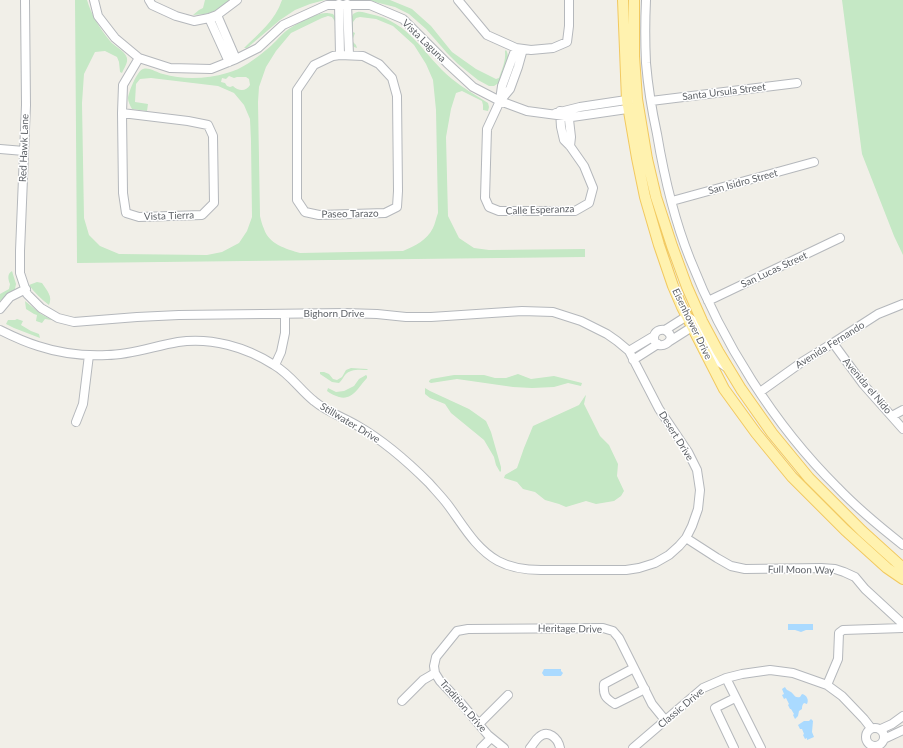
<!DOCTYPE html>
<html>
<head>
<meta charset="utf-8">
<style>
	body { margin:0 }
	canvas { display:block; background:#f1efe8 }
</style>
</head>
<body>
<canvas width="903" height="748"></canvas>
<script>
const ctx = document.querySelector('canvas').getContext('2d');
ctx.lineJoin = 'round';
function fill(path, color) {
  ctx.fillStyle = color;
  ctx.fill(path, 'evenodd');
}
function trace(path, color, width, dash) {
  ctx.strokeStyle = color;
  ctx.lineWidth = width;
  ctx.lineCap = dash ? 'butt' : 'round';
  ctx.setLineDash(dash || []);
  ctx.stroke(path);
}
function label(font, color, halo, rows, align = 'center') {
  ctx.font = font + ' Lato,sans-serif';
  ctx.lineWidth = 3;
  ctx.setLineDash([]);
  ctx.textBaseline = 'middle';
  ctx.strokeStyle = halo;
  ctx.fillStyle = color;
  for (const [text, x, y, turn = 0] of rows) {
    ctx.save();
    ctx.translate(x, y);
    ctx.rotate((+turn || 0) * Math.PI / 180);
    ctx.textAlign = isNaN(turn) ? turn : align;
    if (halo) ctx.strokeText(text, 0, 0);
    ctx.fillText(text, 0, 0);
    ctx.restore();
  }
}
fill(new Path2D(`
	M75,0H87C91,14 100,29 110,41C114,46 125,51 127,58C128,63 124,68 122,73L120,72L119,62L117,57L105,51L95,52L84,74L82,103L84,218L89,235L100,246L119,254L207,255L222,252L239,243L247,231L252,217L251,141L250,119L244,105L234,93L218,86L151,78L140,79L136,84L135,102L148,104L147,111L132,109C130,105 128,102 128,98C129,91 137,71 143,69C150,67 157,73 163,74C183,80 207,79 227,73C242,69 254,60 266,50C273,45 279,37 286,31C294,25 317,12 327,13C328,13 333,14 333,14L336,18V23L332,17L328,16L322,18L291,33L276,51L266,67L259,87L258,102L260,216C261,220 262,225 264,229C269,244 286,249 300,253L403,251C415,246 427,240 433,228C435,224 436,218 438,213L436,110L433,80L426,64L414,45L393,26L376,19L360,17L356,18L353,22V32L355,33L352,41L356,45L357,48C356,48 355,47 354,47C349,42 350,20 353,14C359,10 363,12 370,14C410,21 424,56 452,79C463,88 476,95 488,103L489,107L488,111L483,110V105L482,101L462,91L456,93L451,109L446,137L448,216L459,238L474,248L489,250L585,249V257L77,263ZM229,76L234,78L237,77H246L249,79L250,85C246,92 238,91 233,86L230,87L227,86L225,83L221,82L222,78L226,79Z
	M205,0H229C216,12 211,14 193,15L199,10L203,8Z
	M282,0H325L310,4L295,10L280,20L247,48H244C259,33 275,21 282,0Z
	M367,0H390L412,9L431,26L452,52L476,69L496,79L499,78C502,69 506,61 505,51L506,50C512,59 502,75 499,85L497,84L494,86H489L478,80L458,64L447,53L426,29L409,14L395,7Z
	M842,0H903V255L894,236L862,154Z
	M12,271L16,284L15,289L0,301V294L9,289L10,284C8,279 7,274 12,271Z
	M37,282L42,283C47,291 53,296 49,305C41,299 35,293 29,285Z
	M25,301L41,314L52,320H51L45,319L42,323L36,321L37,315L34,314L26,309Z
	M17,319L23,321L21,325L31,331L39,334L40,338L14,328L6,324L8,320H15Z
	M351,368L367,369L368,370C361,370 351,368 345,375C343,378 342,380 339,383L332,382L320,374V372H324L329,374L333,379L337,380L342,377L346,370Z
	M518,374L531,379L554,376L582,383L581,386L568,383L554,387L532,388L513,387L457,379L431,383L429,382V381L431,379L454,375H484L495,378H506Z
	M366,375L367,376V378C359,386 353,401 339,397C334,395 331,394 327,391L328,388L336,392L344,391L354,386L359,379Z
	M425,388L430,391L469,409L486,421L491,432L501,467V471L500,472L496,465L494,457L484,440L451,413L445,404L430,398L425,394Z
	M586,395L584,404L600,436L609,445L618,464L617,476L624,491L621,496L614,501L596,504L586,501L566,507L559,504L545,500L535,492L523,489L517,482L504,478L505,475L517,468L524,448L533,426L579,405L585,396Z`), '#c5e8c5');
fill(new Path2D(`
	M788,624H813V630H806L801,632L795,630H788Z
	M544,669H561V671L563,673L561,676H544L542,673Z
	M785,687C787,691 788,690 791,692C795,695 794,698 800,697L802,694C807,695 809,700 807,704L804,703C802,705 802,707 802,709L799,711L798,716L795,719L793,715L794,714L791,709H790L788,705L789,704L786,698L784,699L782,695L784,694L782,689Z
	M811,719L813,721L812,732L814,737L807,740V738L805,739L803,735L804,734L802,729H800L798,725L804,721H809Z`), '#aadaff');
const minor = new Path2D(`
	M94,0L98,16L115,38L139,58L170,68L211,69L236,59L258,48L283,25L327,5H370L403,19L447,63L473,87L500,101L527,111L572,117L634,108
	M149,0L152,5L176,16L194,21L209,18L217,15L237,0
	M458,0L487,35L516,48L531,50L553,48L567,42L569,26V0
	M646,0C645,21 645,42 646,63C648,87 652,111 657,134C664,176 674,219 690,259C722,341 774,425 837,487C857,508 880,527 903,545
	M339,4L340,55
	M347,4L349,55
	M217,15L236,59
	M209,18L229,62
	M523,49L518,67L510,89L500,101L487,129L485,198L489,207L499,211H575L589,203L593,188L584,166L570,146L564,140L561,127L560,111
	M340,55L363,56L379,64L392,78L397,96L398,191L397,207L385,213L319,215L305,212L297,200V90L314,65L333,56Z
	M500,100L502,86L516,48
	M651,101L797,83
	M568,111L571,137L570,146
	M122,113L188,121L208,125L213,136L214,203L202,215L139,217L126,213L123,193Z
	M122,113L123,85L139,58
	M556,113L580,107L633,99
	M0,149L24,151
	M672,201L814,162
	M708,301L840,238
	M0,309L10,297L26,289
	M0,330C12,336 25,342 38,346C59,353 84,356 107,355C131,355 154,346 178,342C211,337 246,347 274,365C290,374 300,390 314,401C327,412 343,417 358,426C384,441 408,462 429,483C435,490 442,497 448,505C463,525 475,548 498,561C511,568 526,570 541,570H626L639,568L655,563L669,555L679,546L686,538L692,526L698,509L700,490L697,470L688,452L659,409L629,351L617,341L607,334L581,321L553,312L522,311L431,317H406L377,314L345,313L179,315L137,317L74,322L58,318L41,308L27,294L20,273V251L26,105L25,0
	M665,330C682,340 655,354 654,338C654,331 660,329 665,330L687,316L695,322L716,360L726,367
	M670,341L692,327
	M833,343L863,384L903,429
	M629,351L654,336
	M633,360L658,344
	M275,365L281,352L285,333V314
	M760,392L802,362L833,343L878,314L903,304
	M892,416L903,410
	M76,422L83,404L89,355
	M686,538L717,558L731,566L745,569L821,568L835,569L844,572L855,577L865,589L903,624
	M634,668L604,684C603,695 605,698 615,704L645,689
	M726,678L761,748
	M827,685L838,659L839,633L843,630L903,628
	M402,701L423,680L435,673
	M479,724L508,695
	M866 737a9 9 0 1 1 18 0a9 9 0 1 1-18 0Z
	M881,729L892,724L903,716
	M884,739L903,730
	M481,748L491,738
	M504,748L488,735L461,703L440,681L435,673L434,666L436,657L457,631L468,629L603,628L613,631L619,638L652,704L665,720
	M530,748C533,745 535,740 539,737C548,729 558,738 560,748
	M633,748L703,688L726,678L742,674L770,670L793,673L827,685L842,696L864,719L871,728
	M734,748L715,708L735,698`);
const major = new Path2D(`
	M623,0L627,100L637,158L645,197L659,245L673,286L682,307L724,389L756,433L792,477L845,530L887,568L903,579
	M634,0V56L637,99L647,159L656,197L672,246L687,287L702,321L718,351L741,389L772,433L809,478L862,531L903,568`);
trace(minor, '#b5b8bc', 10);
trace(major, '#f2c960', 12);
trace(minor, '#fff', 8);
trace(major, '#fff2af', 10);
label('10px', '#5f6368', '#fff', [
	["Vista Laguna",424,41,44],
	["Santa Ursula Street",724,92,-7],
	["Red Hawk Lane",24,148,-88],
	["San Isidro Street",743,182,-15],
	["Calle Esperanza",540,210,-2],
	["Paseo Tarazo",350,214,-1],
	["Vista Tierra",169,216,-2],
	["San Lucas Street",774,270,-25],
	["Bighorn Drive",334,314],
	["Eisenhower Drive",692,324,64],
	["Avenida Fernando",830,345,-32],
	["Avenida el Nido",867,386,50],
	["Stillwater Drive",350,423,31],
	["Desert Drive",676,436,58],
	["Full Moon Way",801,570,1],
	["Heritage Drive",570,629,1],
	["Tradition Drive",463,706,49],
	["Classic Drive",681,708,-40]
]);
</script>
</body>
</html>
